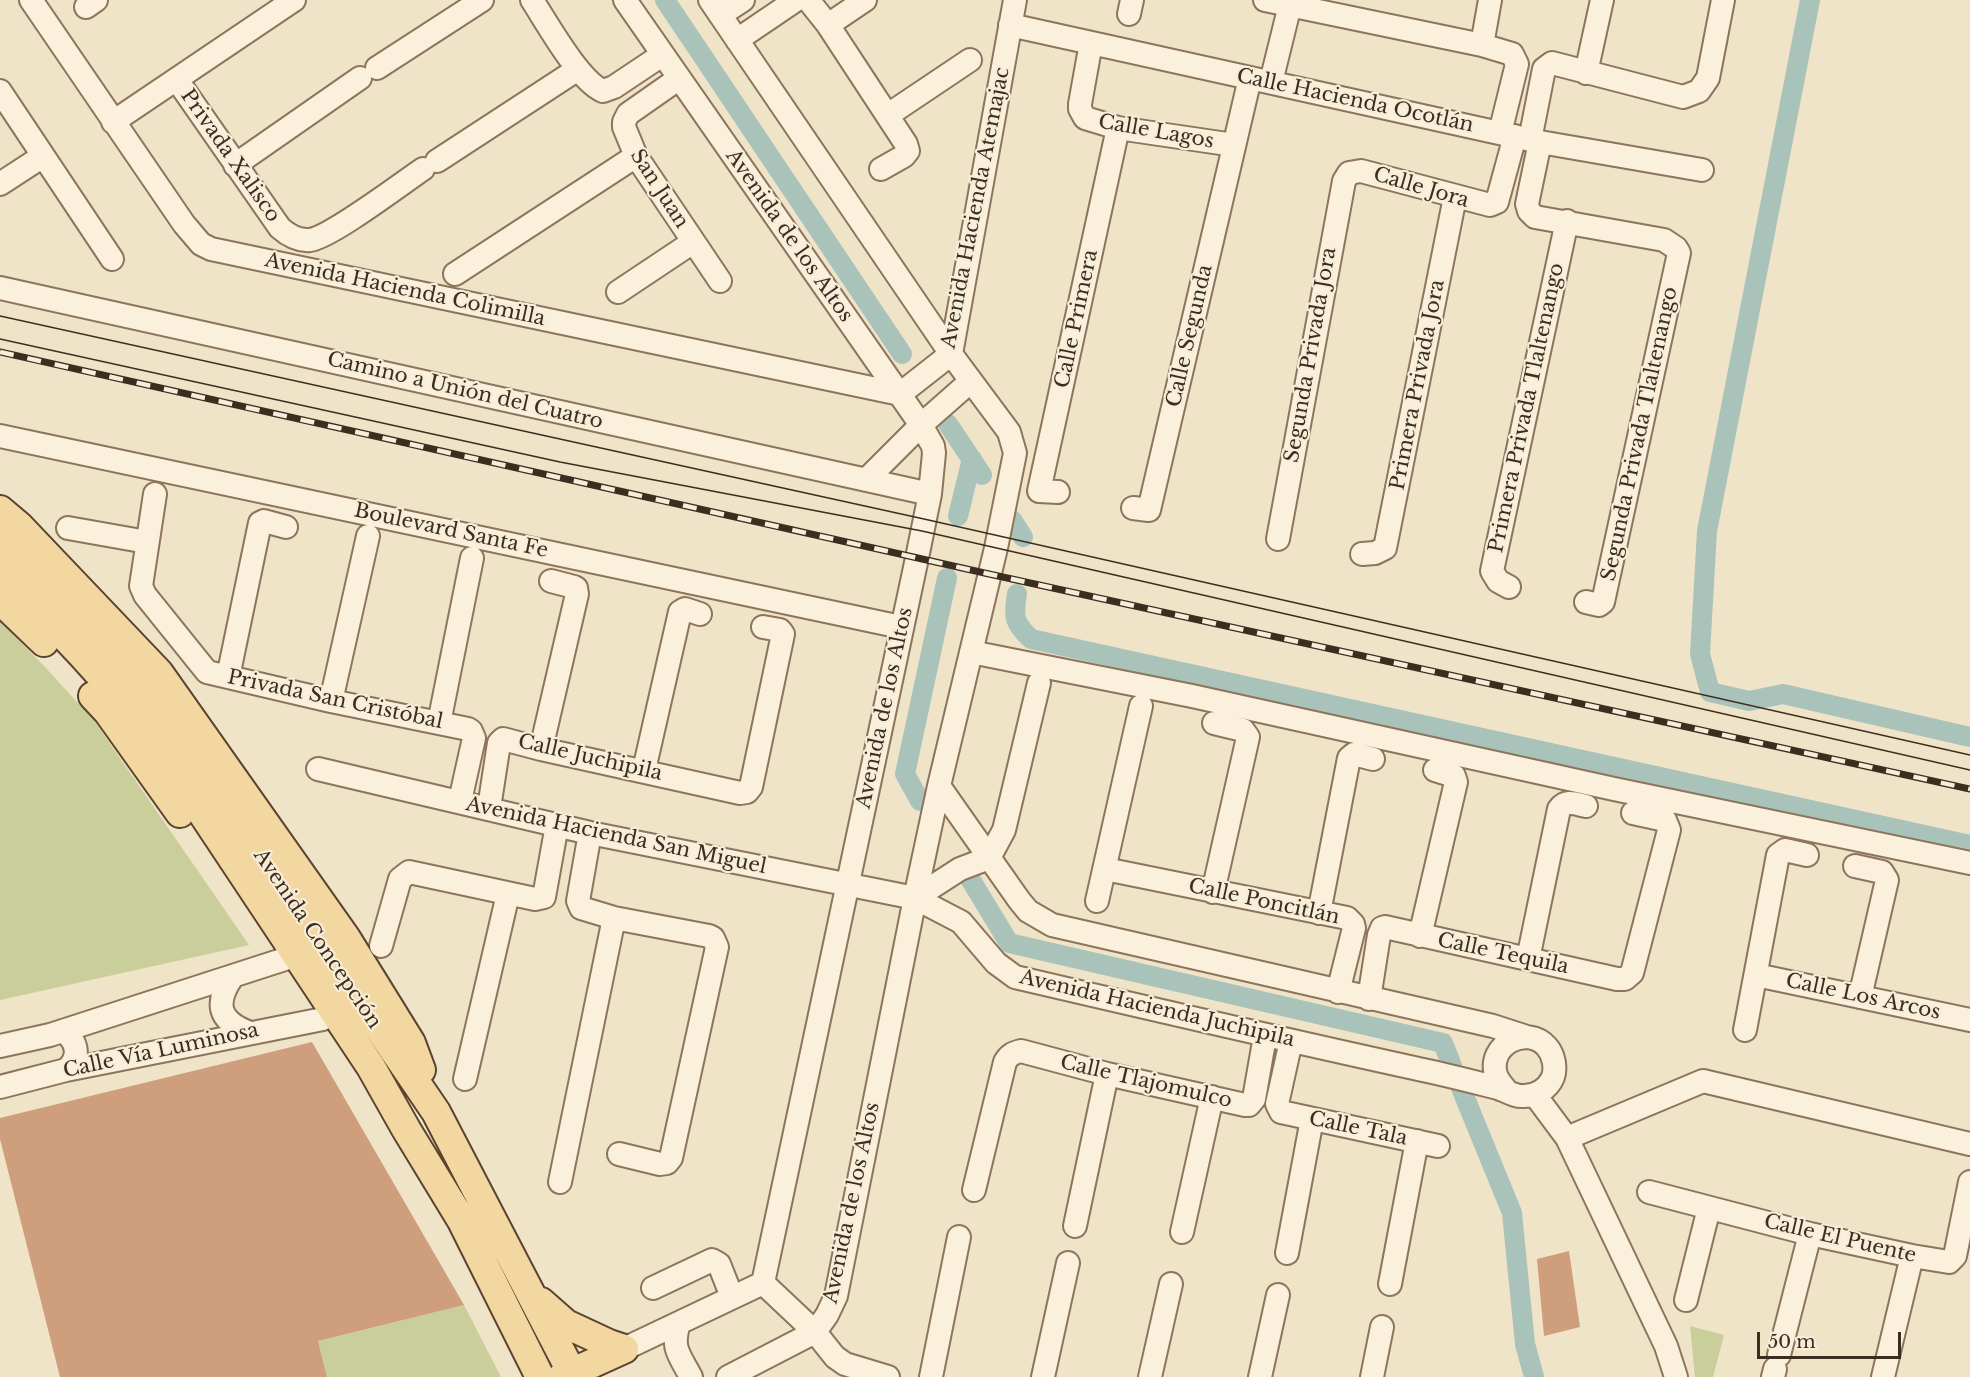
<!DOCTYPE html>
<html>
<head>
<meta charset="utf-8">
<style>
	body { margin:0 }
	#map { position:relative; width:1970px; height:1377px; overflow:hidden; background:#efe3c8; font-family:"Libre Baskerville",serif }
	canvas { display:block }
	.scale { position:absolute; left:1757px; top:1332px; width:144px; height:27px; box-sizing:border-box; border:3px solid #3c2d20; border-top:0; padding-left:8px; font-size:18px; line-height:21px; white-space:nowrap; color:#3c2d20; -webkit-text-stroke:4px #f7edd8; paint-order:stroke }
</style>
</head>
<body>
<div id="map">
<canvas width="1970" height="1377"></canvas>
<div class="scale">50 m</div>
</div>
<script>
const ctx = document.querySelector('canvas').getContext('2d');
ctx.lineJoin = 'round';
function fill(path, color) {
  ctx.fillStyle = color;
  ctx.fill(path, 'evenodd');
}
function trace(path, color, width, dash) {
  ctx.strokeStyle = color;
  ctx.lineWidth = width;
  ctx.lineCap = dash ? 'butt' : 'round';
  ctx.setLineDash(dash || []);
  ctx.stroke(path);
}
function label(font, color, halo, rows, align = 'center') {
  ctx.font = font + ' "Libre Baskerville",serif';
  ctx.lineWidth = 4.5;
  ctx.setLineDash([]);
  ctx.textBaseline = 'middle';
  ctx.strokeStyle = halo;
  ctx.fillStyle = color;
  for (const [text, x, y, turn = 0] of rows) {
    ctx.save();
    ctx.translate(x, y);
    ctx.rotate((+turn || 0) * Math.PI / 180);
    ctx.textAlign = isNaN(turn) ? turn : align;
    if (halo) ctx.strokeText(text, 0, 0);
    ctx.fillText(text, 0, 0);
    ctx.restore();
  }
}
fill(new Path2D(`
	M0,621L45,667L95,722L249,945L0,1000Z
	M464,1305L501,1377H327L318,1341Z
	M1690,1326L1724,1335L1713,1377H1695Z`), '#c9ce9b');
trace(new Path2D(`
	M665,0L902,354
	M1810,0L1707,531L1700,654L1710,692L1749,701L1783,694L1970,737
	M948,424L982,475
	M958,516L972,459
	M1012,520L1023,537
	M1017,594C1013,617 1014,623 1031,639L1970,845
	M920,801L905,774L947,578
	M969,877L1009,943L1443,1043L1452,1066
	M1461,1088L1512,1213L1525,1344L1534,1377`), '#a9c3bb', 20);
fill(new Path2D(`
	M312,1042L464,1305L318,1341L327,1377H60L0,1139V1118Z
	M1569,1251L1580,1327L1544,1336L1537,1259Z`), '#ce9e7d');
const minor = new Path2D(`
	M31,0L184,224L201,244L211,249L900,394
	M532,0C547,23 579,81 603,91L614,87L662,55
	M710,0L951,354L1009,432L1015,453L996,548L939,786L915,898L836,1296L827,1315L815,1332L728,1377
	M808,0L828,25L906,144L908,151L904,156L881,169
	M1265,0L1482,45L1512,54L1517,64L1500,133
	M86,7L96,0
	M1129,14L1132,0
	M720,15L743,0
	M828,25L865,0
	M1010,25L1540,142L1702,170
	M737,40L796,0
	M1091,43L1080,104V109L1085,118L1118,128L1234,145
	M1482,45L1490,0
	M377,68L482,0
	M1586,73L1602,0
	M678,79L628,114L624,122V127L636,156L720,281
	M177,80L280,228C288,235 299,241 310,240C331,237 401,184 423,169
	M1271,82L1290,5
	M0,91L112,259
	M888,115L970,60
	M113,122L294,0
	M1530,140L1544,69L1552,63L1683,97L1699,91L1708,78L1723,0
	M1540,142L1527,204L1529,211L1535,217L1664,240L1676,248L1679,253L1603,602L1599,605L1586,602
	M437,161L578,69
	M235,165L360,78
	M0,184L43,156
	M455,274L636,156
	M0,288L930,494
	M618,292L693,242
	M900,394L951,354L1015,0
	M0,436L901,627
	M866,480L921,425L971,381
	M1058,492L1039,491L1118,128
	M155,494L141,586L145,595L207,672L331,701L468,729L471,731L474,738L460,801
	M1133,508L1149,510L1250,78
	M68,528L147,542
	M1278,539L1344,181L1349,173L1361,171L1490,205L1497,202L1515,136
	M1362,554L1375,553L1385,548L1455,197
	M1509,587L1498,581L1492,571L1567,221
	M971,652L1192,696L1614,789L1970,863
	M228,677L260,523L264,521L286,527
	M331,701L368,536
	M439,723L472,558
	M541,749L577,594L576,588L574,587L551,581
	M318,769L590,833L915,898L961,922L996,963L1015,977C1148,1008 1281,1039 1414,1068C1443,1074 1470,1081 1498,1088C1506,1091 1516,1097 1524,1096C1536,1096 1548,1089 1553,1077C1556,1068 1554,1055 1547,1047C1527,1024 1487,1045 1496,1075C1498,1081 1503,1086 1506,1090
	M644,770L680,612L685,609L700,614
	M939,786L1019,900L1028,911L1052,925L1493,1026L1524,1036
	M489,808L499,743L503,739L541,749L740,793L747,792L751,787L783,634L780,630L763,627
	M590,833L578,901L581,908L614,918L709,936L713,938L717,947L671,1158L667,1163L660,1164L619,1154
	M989,858L1004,830L1039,683
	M1855,866L1882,872L1887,880L1860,997
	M1105,869L1347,918L1353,924L1354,928L1338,992
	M1213,892L1248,737L1243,730L1214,723
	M915,898L960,869L989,858
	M1097,901L1141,706
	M1319,913L1349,758L1354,754L1373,759
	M1420,936L1456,782L1454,776L1435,770
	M381,946L400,879L409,872L535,899L544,897L557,825
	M1528,959L1559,809C1566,799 1576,804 1586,806
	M1756,975L1970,1020
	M233,976C214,1003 218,1021 250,1033
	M1369,999L1379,935L1382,928L1385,927L1617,979H1625L1632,973L1669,830L1665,820L1633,813
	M1745,1030L1778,855L1785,850L1807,855
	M62,1031C78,1040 81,1058 66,1070
	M1291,1041L1277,1104L1281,1112L1438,1146
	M0,1046L50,1035L285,959
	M465,1079L508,894
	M0,1087L66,1070L323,1019
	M1535,1095L1567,1138L1666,1346L1676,1377
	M1567,1138L1703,1081L1970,1144
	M560,1182L614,918
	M974,1190L1005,1062C1009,1055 1013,1053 1021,1051L1107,1074L1245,1105H1249L1254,1099L1265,1036
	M1649,1192L1810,1234L1912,1256L1949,1262L1955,1256L1970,1182
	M1075,1226L1107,1074
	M1182,1232L1212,1097
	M1287,1253L1312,1119
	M763,1283L815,1332L835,1357L845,1364L888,1377
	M1390,1284L1417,1141
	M653,1288L712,1260L719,1264L732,1297
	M1686,1300L1709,1208
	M679,1323C671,1349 679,1354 691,1377
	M624,1349L763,1283L917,558L930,494L934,453L933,446L921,425L625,0
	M1779,1355L1810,1234
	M931,1377L959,1237
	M1043,1377L1068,1263
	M1150,1377L1171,1284
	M1260,1377L1278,1295
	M1372,1377L1382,1327
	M1773,1377L1775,1369
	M1883,1377L1912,1256`);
const major = new Path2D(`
	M0,510L19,526L159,673L346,938L411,1043L421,1070
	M0,542L93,635L167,722L327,952L436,1112L574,1377
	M0,574C55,623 106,679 151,736L371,1067L406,1129L462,1221L540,1377
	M0,600L44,642
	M93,696L108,712L180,813
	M541,1302L566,1324L609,1344L624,1349
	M562,1377L624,1349`);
trace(minor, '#8c755c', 26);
trace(major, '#5a4330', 32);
trace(minor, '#faf0dc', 22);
trace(major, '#f2d7a0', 28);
trace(new Path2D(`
	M0,316L924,519L1970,755
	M0,339L560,462L922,531L1970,770`), '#3c2d20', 1.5);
const rail = new Path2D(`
	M0,352L989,574L1970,789`);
trace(rail, '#3c2d20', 7);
trace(rail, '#f7edd8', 4.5, [14]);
label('20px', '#3c2d20', '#f7edd8', [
	["Calle Hacienda Ocotlán",1355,101,12],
	["Calle Lagos",1156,132,10],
	["Privada Xalisco",230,156,55],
	["Calle Jora",1421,188,16],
	["San Juan",659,189,57],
	["Avenida Hacienda Atemajac",976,208,-79],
	["Avenida de los Altos",789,236,55],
	["Avenida Hacienda Colimilla",405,290,12],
	["Calle Primera",1077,319,-78],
	["Calle Segunda",1190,336,-77],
	["Segunda Privada Jora",1311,355,-80],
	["Primera Privada Jora",1418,385,-79],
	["Camino a Unión del Cuatro",465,391,13],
	["Primera Privada Tlaltenango",1527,408,-78],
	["Segunda Privada Tlaltenango",1640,434,-78],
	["Boulevard Santa Fe",451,531,12],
	["Privada San Cristóbal",335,700,12],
	["Avenida de los Altos",885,708,-78],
	["Calle Juchipila",590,758,13],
	["Avenida Hacienda San Miguel",616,836,12],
	["Calle Poncitlán",1264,902,12],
	["Avenida Concepción",317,939,56],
	["Calle Tequila",1503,954,12],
	["Calle Los Arcos",1863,997,12],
	["Avenida Hacienda Juchipila",1157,1009,13],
	["Calle Vía Luminosa",161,1051,-12],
	["Calle Tlajomulco",1146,1082,13],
	["Calle Tala",1358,1129,12],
	["Avenida de los Altos",852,1203,-78],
	["Calle El Puente",1840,1239,13]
]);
</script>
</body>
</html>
